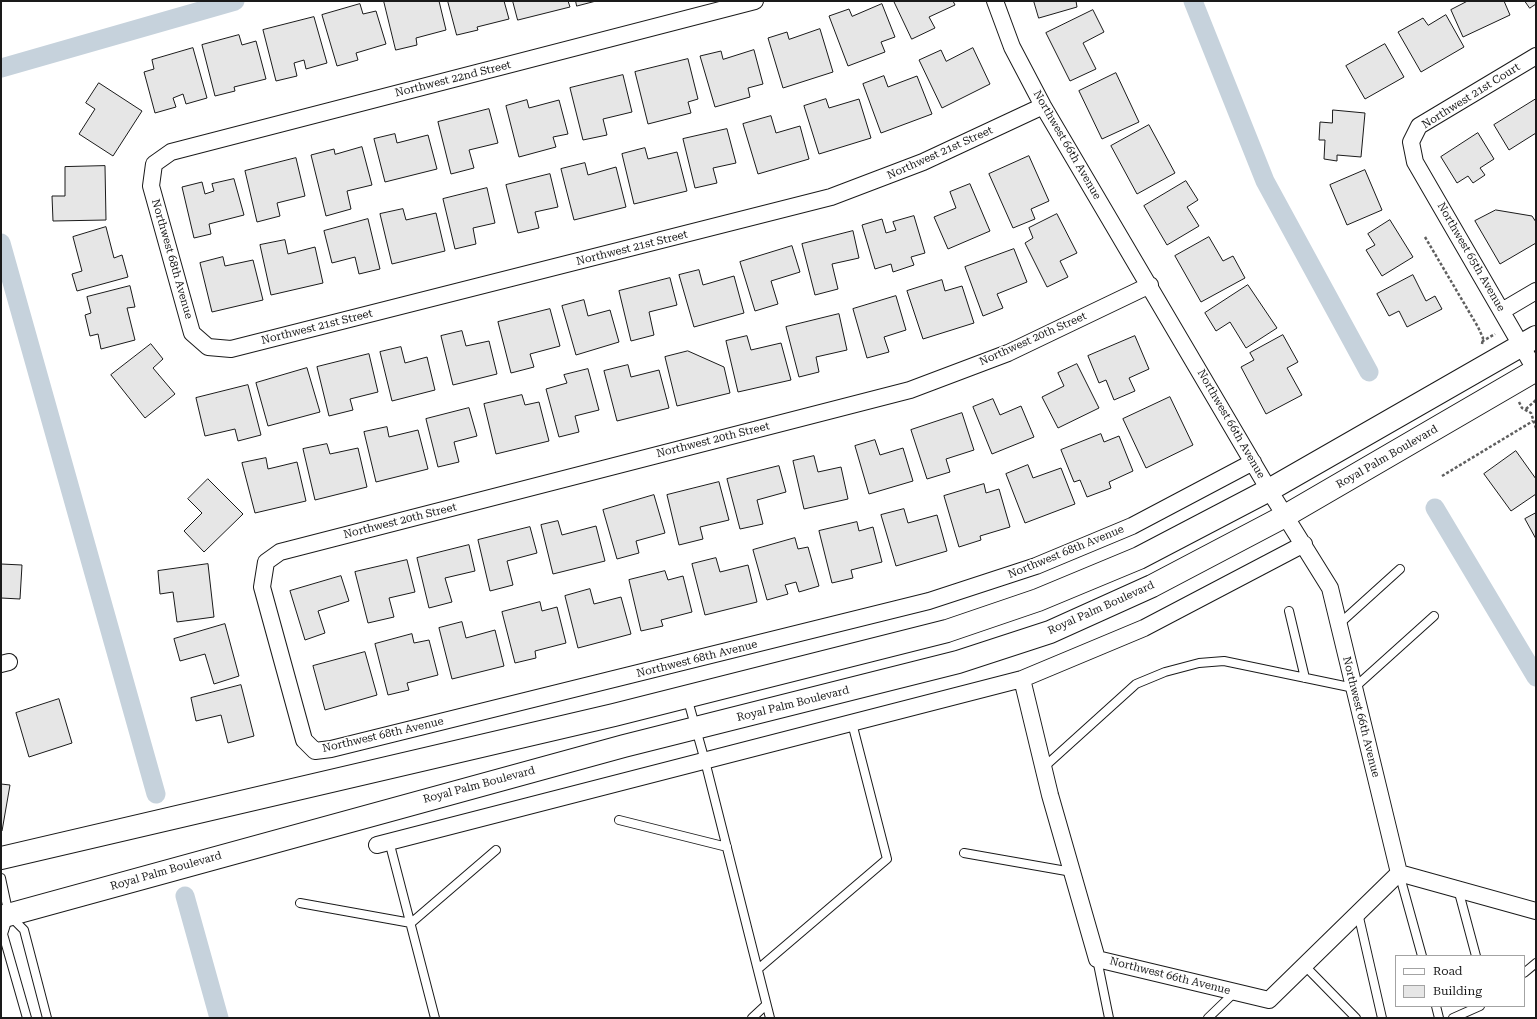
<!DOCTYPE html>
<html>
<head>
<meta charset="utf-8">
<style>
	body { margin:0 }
	#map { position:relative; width:1537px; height:1019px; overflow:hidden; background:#fff; font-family:"Roboto Serif",serif }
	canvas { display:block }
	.frame { position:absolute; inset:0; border:2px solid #1a1a1a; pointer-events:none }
	.legend { position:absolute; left:1395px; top:955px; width:130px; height:52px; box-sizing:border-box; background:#fff; border:1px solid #a3a3a3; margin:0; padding:5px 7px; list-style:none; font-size:12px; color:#1a1a1a }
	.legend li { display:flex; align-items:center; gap:8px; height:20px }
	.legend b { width:20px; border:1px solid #a3a3a3 }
</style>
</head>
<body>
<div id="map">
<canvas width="1537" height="1019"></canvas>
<div class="frame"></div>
<ul class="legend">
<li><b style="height:5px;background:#fff"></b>Road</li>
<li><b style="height:11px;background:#e6e6e6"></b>Building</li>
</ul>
</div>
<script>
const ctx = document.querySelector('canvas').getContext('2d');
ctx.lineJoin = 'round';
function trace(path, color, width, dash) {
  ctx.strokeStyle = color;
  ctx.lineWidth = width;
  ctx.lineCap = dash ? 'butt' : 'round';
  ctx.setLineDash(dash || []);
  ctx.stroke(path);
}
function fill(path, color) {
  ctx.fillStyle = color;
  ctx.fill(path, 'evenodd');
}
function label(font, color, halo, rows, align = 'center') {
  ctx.font = font + ' "Roboto Serif",serif';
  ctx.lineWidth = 3;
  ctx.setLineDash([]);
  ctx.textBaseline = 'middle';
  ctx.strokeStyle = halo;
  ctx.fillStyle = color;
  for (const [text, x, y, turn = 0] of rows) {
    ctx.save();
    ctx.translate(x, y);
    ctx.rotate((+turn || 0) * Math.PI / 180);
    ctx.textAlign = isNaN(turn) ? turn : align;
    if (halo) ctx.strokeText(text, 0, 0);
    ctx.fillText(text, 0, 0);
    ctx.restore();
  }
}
trace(new Path2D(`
	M1193,1L1265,181L1369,372
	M1,68L235,1
	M1,243L156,794
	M1435,508L1536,677
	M185,896L219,1018`), '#c6d2dc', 19);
const building = new Path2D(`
	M384,1H439L446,30L416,38L417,45L396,50Z
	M448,1H504L509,19L477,27L478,30L457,35Z
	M513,1H568L570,7L518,20Z
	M576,1H596L577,6Z
	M894,1H953L955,5L929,17L935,28L912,39Z
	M1034,1H1076L1077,7L1039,18Z
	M1468,1H1504L1510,15L1463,37L1451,10Z
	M1525,1H1536V4L1530,8Z
	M360,4L363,14L376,11L386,44L356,53L358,60L337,66L322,15Z
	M882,4L895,37L881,42L885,52L848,66L829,16L849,9L852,16Z
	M1093,10L1104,32L1083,43L1096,69L1070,81L1046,33Z
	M1446,15L1464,47L1421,72L1398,32L1423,18L1428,25Z
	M314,17L327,63L306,69L304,60L294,63L297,76L276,81L263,30Z
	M820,29L833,72L783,88L768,38L787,32L789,39Z
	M239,35L242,45L256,41L266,79L234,87L235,91L215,96L202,45Z
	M1385,44L1404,77L1365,99L1346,66Z
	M193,48L207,98L186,104L183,94L173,98L176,107L155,113L144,72L154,69L152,60Z
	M973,48L990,84L942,108L919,60L941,50L946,61Z
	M754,50L763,84L748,88L750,97L715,107L700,56L721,51L723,59Z
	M688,59L698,99L688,102L691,113L648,124L635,72Z
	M1116,73L1139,122L1102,139L1079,91Z
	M623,75L632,112L603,119L607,135L583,140L570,88Z
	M884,76L888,87L917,76L932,114L881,133L863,84Z
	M99,83L142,111L113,156L79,134L95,109L86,103Z
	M826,99L829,108L859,99L871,138L819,154L804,106Z
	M1536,99V133L1509,150L1494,125Z
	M527,100L529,108L559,100L568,134L553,137L556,147L519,157L506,106Z
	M489,109L498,143L469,150L474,168L451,174L438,122Z
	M1333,110L1365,113L1361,157L1337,155V161L1324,159L1325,140H1319L1320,122L1332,123Z
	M771,116L776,133L800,126L809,159L758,174L743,124Z
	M1149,125L1175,173L1137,194L1111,146Z
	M727,129L736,163L713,168L717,183L695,188L683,139Z
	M1478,133L1494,159L1480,168L1485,175L1473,183L1468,176L1457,183L1441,157Z
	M395,134L397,143L428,135L437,169L385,182L374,139Z
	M362,147L372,185L347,191L351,209L326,216L311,155L334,149L335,154Z
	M645,148L648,159L677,152L687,191L634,204L622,154Z
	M1029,156L1049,201L1031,209L1035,219L1013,228L989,174Z
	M296,158L305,196L277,203L280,216L257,222L245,171Z
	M585,163L588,175L616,167L626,207L574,220L561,169Z
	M105,166L106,220L53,221L52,196H65V167Z
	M1365,170L1382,210L1347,225L1330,185Z
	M550,174L558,207L535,212L539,228L518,233L506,185Z
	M234,179L244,215L209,224L211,234L194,238L182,187L202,182L205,194L214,191L212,184Z
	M1186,181L1198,200L1187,207L1199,226L1167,245L1144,206Z
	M970,184L990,231L948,249L934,217L956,208L950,192Z
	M487,188L495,223L473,228L476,244L455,249L443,199Z
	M403,209L406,220L436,213L445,251L392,264L380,214Z
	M1496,210L1532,216L1536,222V243L1500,264L1475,221Z
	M1057,214L1077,253L1060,261L1068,277L1047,287L1025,243L1033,238L1029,228Z
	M914,216L925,253L911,257L914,265L893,272L891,264L875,269L862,225L882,219L886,233L896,230L893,222Z
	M368,219L380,269L359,274L355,257L332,263L324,231Z
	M1390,220L1413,257L1382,276L1366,250L1375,245L1368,234Z
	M106,227L114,258L122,255L128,277L77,291L72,274L82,271L73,237Z
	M853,231L859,258L832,264L838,289L815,295L802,244Z
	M1209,237L1223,261L1233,256L1245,278L1201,302L1175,256Z
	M285,240L288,254L315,247L323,283L271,295L260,245Z
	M792,246L800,272L771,281L778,304L755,311L740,262Z
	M1014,249L1027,282L997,294L1003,308L983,316L965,267Z
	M223,257L225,266L253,260L263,300L212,312L200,263Z
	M699,270L703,285L734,276L744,313L694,327L679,275Z
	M1413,275L1426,301L1435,296L1442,309L1407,327L1399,311L1389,316L1377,294Z
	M670,278L677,305L649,312L654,335L631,341L619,291Z
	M942,280L945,291L962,286L974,323L923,339L907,291Z
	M1248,285L1277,328L1246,348L1230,322L1216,331L1205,313Z
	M130,286L135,307L127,308L135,340L101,349L98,334L90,336L85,315L91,313L87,297Z
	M896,296L906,330L884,337L889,352L867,358L853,309Z
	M584,300L588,316L610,310L619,342L576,355L562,306Z
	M550,309L560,346L530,354L534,367L511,373L498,322Z
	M839,314L847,350L816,357L819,372L799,377L786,327Z
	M462,331L466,346L489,341L497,374L453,385L441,336Z
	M1283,335L1298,362L1287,368L1302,395L1266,414L1241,367L1254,360L1250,353Z
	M747,336L751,350L781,343L791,380L738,392L726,341Z
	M1135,336L1149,369L1129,378L1135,391L1114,400L1106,380L1099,383L1088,356Z
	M151,344L163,359L153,368L175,394L145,418L111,375Z
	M401,347L405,363L427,357L435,390L392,401L380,352Z
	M688,351L724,367L730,393L677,406L665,357Z
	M369,354L378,392L350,399L353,410L329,416L317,367Z
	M1077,364L1099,408L1058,428L1042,397L1064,386L1058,373Z
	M628,365L631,377L659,370L669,408L617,421L604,371Z
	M307,368L320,412L268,426L256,383Z
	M588,369L599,410L575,416L579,432L559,437L546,389L567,383L564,375Z
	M248,385L261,435L238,441L235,429L205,436L196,398Z
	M522,395L525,405L539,402L549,441L496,454L484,404Z
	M1170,397L1193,445L1146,468L1123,419Z
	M993,399L1000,415L1021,406L1034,437L992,454L973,407Z
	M469,408L477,436L454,442L459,462L438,467L426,419Z
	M962,413L974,450L946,459L950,472L927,479L911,430Z
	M387,427L389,437L418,430L428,469L376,482L364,432Z
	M1101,434L1104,442L1119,436L1133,471L1109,482L1111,488L1087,497L1080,480L1074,482L1061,450Z
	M875,440L880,455L903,448L913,481L869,494L855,446Z
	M327,444L330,454L358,448L367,487L315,500L303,449Z
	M1516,451L1536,479V494L1511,511L1484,474Z
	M814,456L818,472L841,467L848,499L804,509L793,461Z
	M266,458L268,469L297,462L306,501L255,513L242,463Z
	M1028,465L1033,478L1061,468L1075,504L1025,523L1006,474Z
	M779,466L786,492L757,500L763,524L740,529L727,479Z
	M208,479L243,514L204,552L184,531L202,513L188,499Z
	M719,482L729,520L700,527L703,539L679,545L667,495Z
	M984,484L986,493L999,489L1010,527L980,536L981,540L959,547L944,496Z
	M654,495L665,533L636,541L639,553L617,559L603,510Z
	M904,509L908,523L937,515L947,551L896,566L881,515Z
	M1536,513V539L1525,519Z
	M558,521L562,535L596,526L605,561L553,574L541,525Z
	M857,522L859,531L873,527L882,562L851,570L853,578L832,583L819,531Z
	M530,527L537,553L507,561L513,585L490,591L478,540Z
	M795,538L798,549L808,547L819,586L799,592L796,582L785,585L788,594L767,600L753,550Z
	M469,545L475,571L445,578L452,602L429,608L417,558Z
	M716,558L720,572L748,565L757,602L705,615L692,564Z
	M407,560L415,592L389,598L394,617L368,623L355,572Z
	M1,564L22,565L20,599L1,598Z
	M208,564L214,617L177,622L173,592L160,594L158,571Z
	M665,571L668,580L683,576L692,612L661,620L663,626L641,631L629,580Z
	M341,576L349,601L318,611L325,633L305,640L290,591Z
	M590,589L594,604L621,597L631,634L578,648L565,596Z
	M540,602L542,611L557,607L566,643L535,651L536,658L515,663L502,612Z
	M462,622L466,638L495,630L504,666L452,679L439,628Z
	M225,624L239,676L214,684L205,654L180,661L174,639Z
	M412,634L414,643L429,640L438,675L407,683L409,690L388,695L375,644Z
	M365,652L377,695L325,710L313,666Z
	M241,685L254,736L228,743L221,715L196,721L191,698Z
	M59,699L72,743L29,757L16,713Z
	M1,784L10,785L2,831H1Z`);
fill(building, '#e6e6e6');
trace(building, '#1a1a1a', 1);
const lane = new Path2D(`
	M1289,611L1305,678
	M1338,625L1400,569
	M687,697L705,761L770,1018
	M1043,768L1136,684L1165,672L1199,663L1224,661L1354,688L1434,616
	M619,820L727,847
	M389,841L435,1018
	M964,853L1072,872
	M1399,873L1422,956
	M1,878L9,915L3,934L27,1018
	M1458,889L1476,956
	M300,903L411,923L496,850
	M1358,913L1382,1018
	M11,917L24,930L47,1018
	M1097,959L1109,1018
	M1304,965L1356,1018
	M758,969L887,859L852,723
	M1524,973L1536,963
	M1436,1006L1439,1018
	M752,1018L766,1005
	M1208,1018L1235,992
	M1453,1018L1480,1006`);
const street = new Path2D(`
	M755,1L171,152L154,164L151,186L192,333L208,347L231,349L831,197L923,162L1043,106
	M995,1L1012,47L1043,106L1269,490L1330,588L1399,873L1269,1000L1097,959L1050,795L1022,679
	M1536,56L1419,126L1411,142L1415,162L1536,371
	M1150,285L1008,353L910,390L280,552L266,562L262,587L304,740L315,751L331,749L929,601L1036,566L1132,526L1253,462
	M1502,311L1536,291
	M1,664L9,662
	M377,845L1022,679L1144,628L1304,544
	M1399,873L1536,911`);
const secondary = new Path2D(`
	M1,858L614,715L947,631L1038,600L1139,558L1269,490L1536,337
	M1,917L624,746L958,662L1050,632L1152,586L1285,516L1536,370`);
trace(lane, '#1a1a1a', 10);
trace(street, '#1a1a1a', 18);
trace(secondary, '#1a1a1a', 24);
trace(new Path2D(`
	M1425,237L1478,327L1483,338L1482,344
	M1484,342L1483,341L1495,334
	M1519,402L1522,408L1531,413L1536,428
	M1526,409L1536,400
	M1442,476L1533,421`), '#5f5f5f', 2.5, [3, 2]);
trace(lane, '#fff', 8);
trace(street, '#fff', 16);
trace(secondary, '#fff', 22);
label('11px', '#1a1a1a', '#fff', [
	["Northwest 22nd Street",453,79,-14],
	["Northwest 21st Court",1471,96,-32],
	["Northwest 66th Avenue",1067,145,60],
	["Northwest 21st Street",940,153,-24],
	["Northwest 21st Street",632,248,-14],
	["Northwest 65th Avenue",1471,257,60],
	["Northwest 68th Avenue",172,259,74],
	["Northwest 21st Street",317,327,-14],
	["Northwest 20th Street",1033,339,-24],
	["Northwest 66th Avenue",1231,424,60],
	["Northwest 20th Street",713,440,-14],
	["Royal Palm Boulevard",1387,457,-30],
	["Northwest 20th Street",400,521,-14],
	["Northwest 68th Avenue",1066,552,-22],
	["Royal Palm Boulevard",1101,608,-24],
	["Northwest 68th Avenue",697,659,-14],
	["Royal Palm Boulevard",793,704,-14],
	["Northwest 66th Avenue",1361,717,76],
	["Northwest 68th Avenue",383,735,-13],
	["Royal Palm Boulevard",479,785,-15],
	["Royal Palm Boulevard",166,871,-16],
	["Northwest 66th Avenue",1170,976,14]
]);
</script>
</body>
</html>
